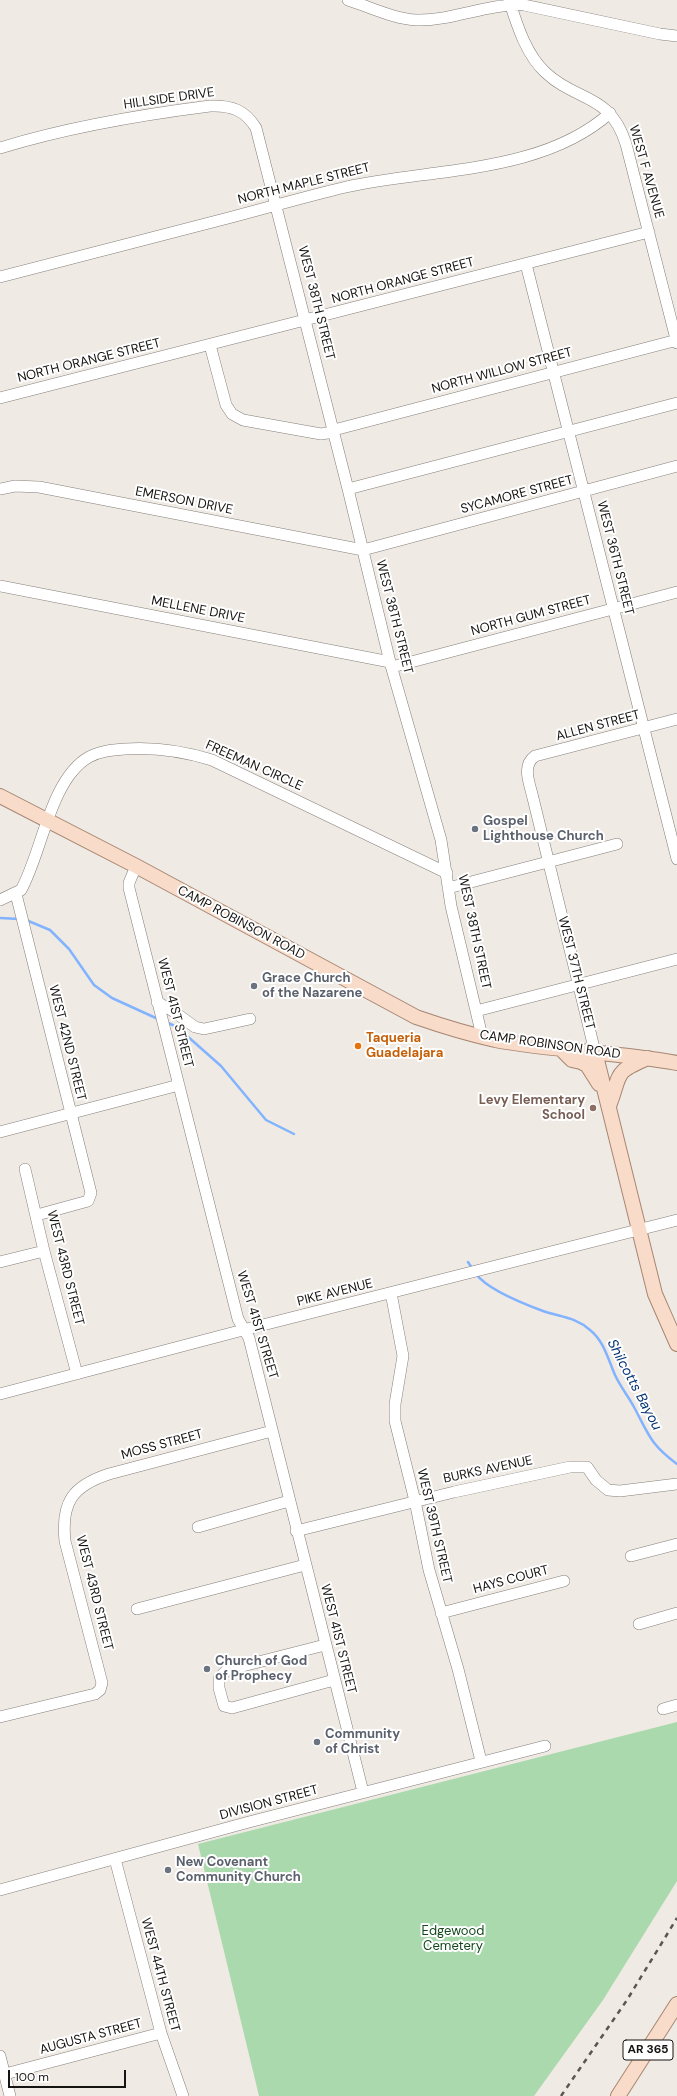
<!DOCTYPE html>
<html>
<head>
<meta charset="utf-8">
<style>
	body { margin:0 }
	#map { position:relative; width:677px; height:2096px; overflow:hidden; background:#f0eae4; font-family:"DM Sans",sans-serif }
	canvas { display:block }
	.scale { position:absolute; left:8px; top:2070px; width:118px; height:18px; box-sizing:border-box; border:2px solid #161412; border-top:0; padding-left:5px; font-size:12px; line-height:14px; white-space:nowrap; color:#161412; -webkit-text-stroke:3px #fff; paint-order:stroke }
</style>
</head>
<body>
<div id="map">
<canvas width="677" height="2096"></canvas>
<div class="scale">100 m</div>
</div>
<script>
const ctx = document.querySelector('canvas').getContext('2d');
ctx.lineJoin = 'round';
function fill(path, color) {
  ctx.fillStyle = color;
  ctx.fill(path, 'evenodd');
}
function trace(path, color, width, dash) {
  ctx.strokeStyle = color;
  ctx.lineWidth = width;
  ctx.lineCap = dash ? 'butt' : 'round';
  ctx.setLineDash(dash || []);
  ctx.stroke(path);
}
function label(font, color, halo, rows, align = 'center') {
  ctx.font = font + ' "DM Sans",sans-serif';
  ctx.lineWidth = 4;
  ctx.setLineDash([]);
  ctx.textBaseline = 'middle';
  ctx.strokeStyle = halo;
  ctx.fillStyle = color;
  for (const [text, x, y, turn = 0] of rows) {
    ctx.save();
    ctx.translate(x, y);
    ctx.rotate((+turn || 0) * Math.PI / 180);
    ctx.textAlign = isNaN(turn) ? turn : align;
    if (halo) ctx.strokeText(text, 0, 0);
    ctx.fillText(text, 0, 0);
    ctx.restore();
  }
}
fill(new Path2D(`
	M677,1722V1881L603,2000L534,2096H259L198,1844Z`), '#aad9ad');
trace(new Path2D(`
	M0,918L19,919
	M26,920L50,930L69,949L94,985L112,998L158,1019
	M166,1022L177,1027L221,1066L266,1120L294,1134
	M468,1262L472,1268
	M476,1274C488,1290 524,1304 543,1311C560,1317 576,1317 590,1330C604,1341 608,1359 615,1375C620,1386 628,1396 634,1407C649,1435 650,1444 677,1464`), '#82b3fe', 2.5);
const minor = new Path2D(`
	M348,0C370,7 394,19 417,20C453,21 488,3 524,5L660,34L677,36
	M509,0C517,25 526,55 546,73C577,102 610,93 626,144L677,343
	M0,148C68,127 139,115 210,106C231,105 245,110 256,128L348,489L390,662L441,840L451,906L482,1036
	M526,264L677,859
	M0,277C77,257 155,237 232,217C270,207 308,196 346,187C432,168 542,174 610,113
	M210,345L226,405L232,414L243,420L321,434L334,432
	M0,398L649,232
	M334,430L677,340
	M0,489L15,486L39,487L363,550L677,466
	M348,489L677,403
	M0,586L390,662
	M392,667L677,592
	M136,866L129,883V888L238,1319L249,1338L363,1792
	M448,888L617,844
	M16,894L91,1193L88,1201L37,1215
	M0,900L21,890C42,853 50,779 89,757C100,751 112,750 125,749C154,747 183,751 212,760L447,873
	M157,1002L173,1011L195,1027L204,1029L250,1019
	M476,1011L677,959
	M595,1052L533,798C530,784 521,766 535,756L677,719
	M0,1132L179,1085
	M25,1169L44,1251L77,1374
	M0,1262L44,1251
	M391,1293L403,1356L395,1404V1421L415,1501L429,1570L458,1669L481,1761
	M0,1394L243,1330L677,1220
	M198,1527L289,1501
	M296,1531L454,1492L570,1467H587L596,1480L608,1490L620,1491L677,1484
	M631,1556L677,1544
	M137,1609L305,1565
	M441,1613L564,1581
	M639,1624L677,1613
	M325,1645L227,1670L219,1678V1688L224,1706L232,1708L334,1680
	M663,1709L677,1705
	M0,1717L95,1694L100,1690L102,1683L65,1541C61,1503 72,1486 109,1474L272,1431
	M115,1859L161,2033L183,2096
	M0,1890L249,1822L545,1746
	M0,2056L10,2096
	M5,2074L161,2033`);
const major = new Path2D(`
	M0,796L136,866L416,1017C442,1026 468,1034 495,1040C555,1051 617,1052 677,1063
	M560,1048L572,1060L581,1062L587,1065L599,1084
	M595,1052L655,1294L677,1344
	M609,1106C622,1073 612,1073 648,1058
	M618,2096L677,2004`);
trace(minor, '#857f7a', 12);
trace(major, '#a68672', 16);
trace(minor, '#fff', 11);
trace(major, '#f8dbc9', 14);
trace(new Path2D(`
	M561,2096L627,2000L677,1918`), '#595653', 2.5, [5, 5]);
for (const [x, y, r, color] of [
	[475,829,4,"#6b7280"],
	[254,986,4,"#6b7280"],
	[358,1046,4,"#e8710a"],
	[593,1108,4,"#8d6e63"],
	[207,1669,4,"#6b7280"],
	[317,1742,4,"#6b7280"],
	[168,1870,4,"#6b7280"]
]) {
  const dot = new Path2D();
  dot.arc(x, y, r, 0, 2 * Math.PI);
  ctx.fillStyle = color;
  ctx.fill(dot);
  trace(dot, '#fff', 1.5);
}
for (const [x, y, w] of [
	[648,2050,50]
]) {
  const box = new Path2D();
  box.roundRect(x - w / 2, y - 10, w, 20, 3);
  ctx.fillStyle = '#fff';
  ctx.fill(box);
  trace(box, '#161412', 1);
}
label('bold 12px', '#161412', null, [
	["AR 365",648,2050]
]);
label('13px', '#161412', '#fff', [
	["HILLSIDE DRIVE",169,99,-8],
	["WEST F AVENUE",646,172,74],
	["NORTH MAPLE STREET",304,184,-14],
	["NORTH ORANGE STREET",403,281,-15],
	["WEST 38TH STREET",316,303,76],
	["NORTH ORANGE STREET",89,361,-14],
	["NORTH WILLOW STREET",502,371,-15],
	["SYCAMORE STREET",517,495,-15],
	["EMERSON DRIVE",184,501,11],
	["WEST 36TH STREET",615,558,76],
	["MELLENE DRIVE",198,610,11],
	["NORTH GUM STREET",531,616,-15],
	["WEST 38TH STREET",394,617,76],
	["ALLEN STREET",598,726,-15],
	["FREEMAN CIRCLE",254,766,24],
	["CAMP ROBINSON ROAD",241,923,28],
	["WEST 38TH STREET",474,932,78],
	["WEST 37TH STREET",576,973,76],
	["WEST 41ST STREET",175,1013,76],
	["WEST 42ND STREET",67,1043,76],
	["CAMP ROBINSON ROAD",550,1045,8],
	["WEST 43RD STREET",65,1268,76],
	["PIKE AVENUE",335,1293,-14],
	["WEST 41ST STREET",257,1325,73],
	["MOSS STREET",162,1445,-15],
	["BURKS AVENUE",488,1470,-12],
	["WEST 39TH STREET",434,1526,77],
	["HAYS COURT",511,1580,-15],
	["WEST 43RD STREET",94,1593,76],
	["WEST 41ST STREET",338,1639,76],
	["DIVISION STREET",269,1803,-15],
	["WEST 44TH STREET",160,1975,75],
	["AUGUSTA STREET",91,2037,-15]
]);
label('bold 13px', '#5b616d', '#fff', [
	["Gospel",483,822],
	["Lighthouse Church",483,837],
	["Grace Church",262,979],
	["of the Nazarene",262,994],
	["Church of God",215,1662],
	["of Prophecy",215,1677],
	["Community",325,1735],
	["of Christ",325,1750],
	["New Covenant",176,1863],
	["Community Church",176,1878]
], 'left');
label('bold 13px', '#c56008', '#fff', [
	["Taqueria",366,1039],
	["Guadelajara",366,1054]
], 'left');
label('bold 13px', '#785e54', '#fff', [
	["Levy Elementary",585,1101],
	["School",585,1116]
], 'right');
label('13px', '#12471b', '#fff', [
	["Edgewood",453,1932],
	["Cemetery",453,1947]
]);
label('italic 14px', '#063575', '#fff', [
	["Shilcotts Bayou",634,1385,62]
]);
</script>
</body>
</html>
